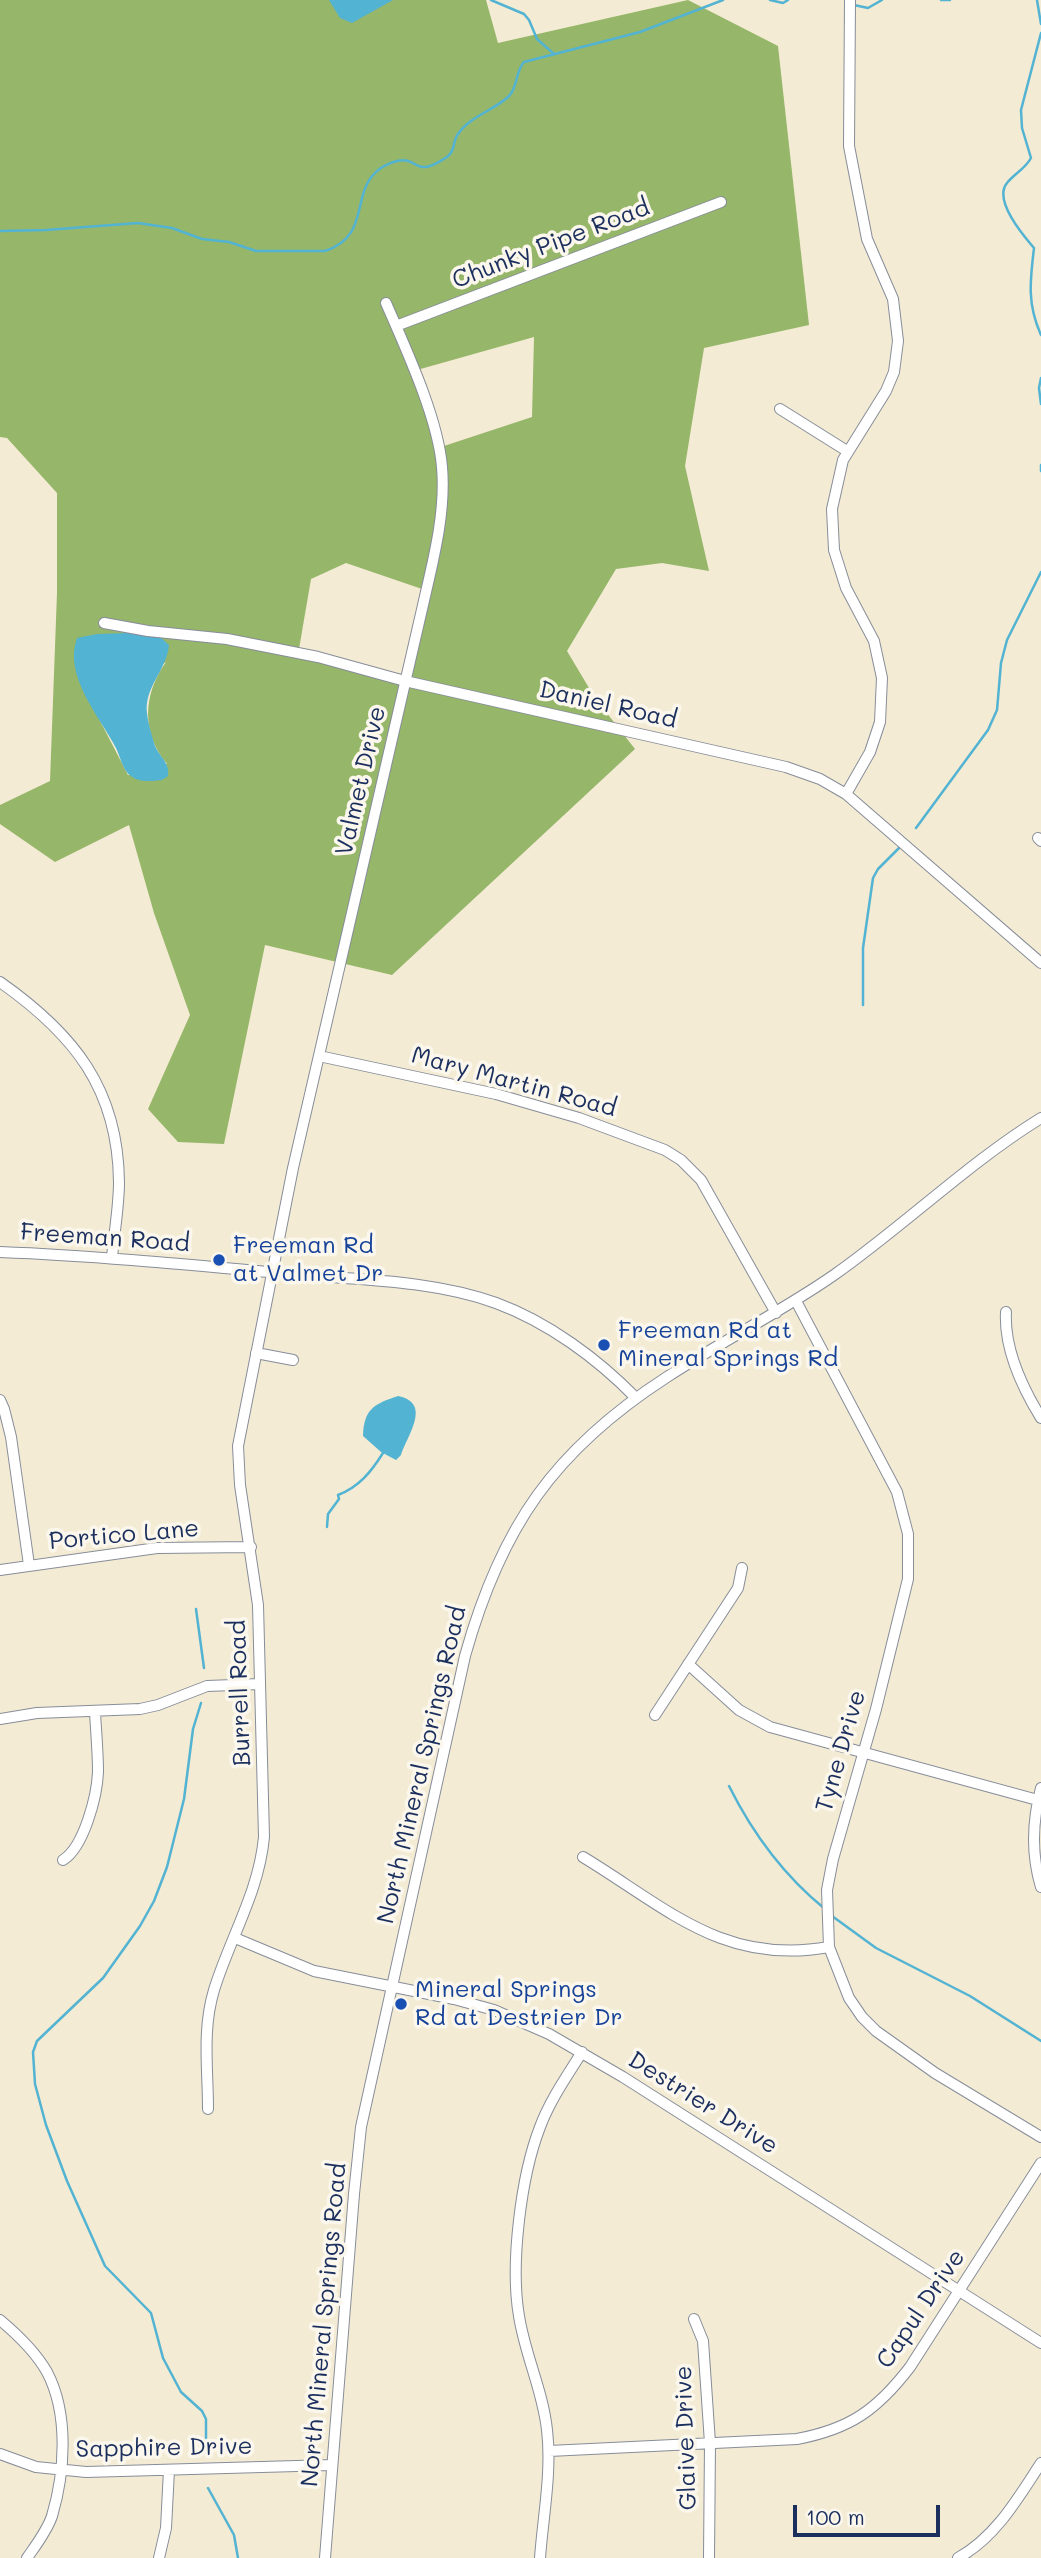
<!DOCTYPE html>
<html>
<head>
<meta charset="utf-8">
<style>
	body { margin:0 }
	#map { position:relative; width:1041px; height:2558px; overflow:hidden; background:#f3ebd4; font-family:Mali,sans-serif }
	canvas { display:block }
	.scale { position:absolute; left:793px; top:2505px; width:147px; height:32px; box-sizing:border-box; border:4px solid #1b2f5e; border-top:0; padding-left:9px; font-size:21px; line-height:24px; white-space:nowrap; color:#1b2f5e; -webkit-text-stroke:5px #fbf7ec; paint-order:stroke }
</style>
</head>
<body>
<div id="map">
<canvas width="1041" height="2558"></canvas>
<div class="scale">100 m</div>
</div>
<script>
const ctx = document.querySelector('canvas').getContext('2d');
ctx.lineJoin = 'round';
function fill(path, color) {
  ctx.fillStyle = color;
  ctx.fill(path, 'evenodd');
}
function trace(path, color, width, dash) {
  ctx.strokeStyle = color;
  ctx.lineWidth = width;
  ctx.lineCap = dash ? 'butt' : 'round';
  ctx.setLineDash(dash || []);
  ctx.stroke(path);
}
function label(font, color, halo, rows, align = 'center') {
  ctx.font = font + ' Mali,sans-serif';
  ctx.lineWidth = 7;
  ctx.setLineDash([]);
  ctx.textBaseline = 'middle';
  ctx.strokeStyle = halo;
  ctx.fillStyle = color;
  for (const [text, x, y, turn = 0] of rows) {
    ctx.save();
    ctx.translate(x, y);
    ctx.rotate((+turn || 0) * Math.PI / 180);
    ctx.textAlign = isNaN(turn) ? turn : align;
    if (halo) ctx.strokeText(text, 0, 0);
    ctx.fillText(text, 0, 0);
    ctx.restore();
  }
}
fill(new Path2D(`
	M0,0H486L498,43L688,0L778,46L809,325L704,348L685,466L709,571L662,563L616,569L567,651L595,698L635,749L392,975L265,945L224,1144L178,1142L148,1109L190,1015L154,913L129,825L55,862L0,824V805L50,781L57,593V493L7,438L0,437ZM534,337L532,417L444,446L417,370ZM346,563L422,589L403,676L299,649L311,579ZM166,662C143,694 141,733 167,764L128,775L95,711Z`), '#96b669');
fill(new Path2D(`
	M329,0H393L352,23L340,18Z
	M128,633L158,635L169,645C167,670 144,687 147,713C148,723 152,736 155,746C160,757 170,763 168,776L162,780C152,781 139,783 131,776C123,771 120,756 116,748C100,717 63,676 77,638L97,634Z
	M398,1396C432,1403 408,1434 401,1455L396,1460L381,1452L363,1436C364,1409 374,1404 398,1396Z`), '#53b3d2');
trace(new Path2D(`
	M491,0L524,14L529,20L537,39L554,54
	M770,0L783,3L788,0
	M941,0H950
	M1037,0L1041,24
	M854,5L868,8L882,0
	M1041,33L1021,110L1022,128L1031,158C1025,169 1014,174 1007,183C993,200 1023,235 1034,248C1030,281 1027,304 1041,335
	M0,231L46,230L138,223L172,228L202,239L229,242L256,251H325C369,237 352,197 374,174C381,166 398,158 408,161C413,162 417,167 423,167C430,168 441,161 447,157C456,150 452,142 458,134C470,116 495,110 509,96C518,87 515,72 524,62L640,32L723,0
	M1041,378L1039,388L1041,404
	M1041,465V471
	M916,828L988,730L997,710L1001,663L1007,640L1041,572
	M863,1005V948L873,878L878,869L899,848
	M327,1527L328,1514L339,1499L338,1495C359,1487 371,1472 383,1453
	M196,1609L204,1668
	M201,1703L193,1729L184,1799L167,1867L154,1901L140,1926L103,1978L37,2041L33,2052L35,2084L46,2125L67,2181L105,2266L151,2313L163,2358L181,2392L202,2411L206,2419V2445
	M729,1786C753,1834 783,1875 825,1909
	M832,1916L876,1948L970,1996L1041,2041
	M208,2488L234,2535L238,2558`), '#53b3d2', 2.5);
const minor = new Path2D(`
	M396,326L721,202
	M780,409L847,451
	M104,623L148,631L227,639L318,657L405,681L786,767L820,779L846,794L1041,963
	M846,794L870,752L880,722L882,678L874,641L846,588L834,550L832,509L843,460L886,391L894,372L898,341L893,299L867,239L849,146L850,0
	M1038,838L1041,841
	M0,982C74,1034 118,1089 119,1182C119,1207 114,1233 112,1258
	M319,1056L496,1094L579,1118L665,1150L681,1160L701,1180L776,1313
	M0,1252C101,1256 202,1266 302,1275C366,1280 435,1281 496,1303C548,1322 598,1359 636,1398
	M796,1301L897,1492L908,1534V1579L876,1709L833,1859L827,1890L829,1947L849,1998L862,2017L876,2031L935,2073L1041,2137
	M1006,1312C1004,1348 1022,1387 1041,1418
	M256,1353L293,1360
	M0,1400L4,1409L11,1437L29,1565
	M0,1570L157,1548L251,1547
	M688,1664L739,1710L770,1727L1041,1801
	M655,1715L738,1588L742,1568
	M0,1719L37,1713L140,1709L158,1705L207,1686L260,1684
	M1041,1788C1032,1822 1031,1854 1041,1887
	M583,1857C667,1908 724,1966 829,1947
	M63,1860C84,1847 97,1796 98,1772C98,1752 96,1731 95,1712
	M235,1938L314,1971L454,1999L494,2010L549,2034L623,2077L1041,2343
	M208,2109C208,2068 202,2030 214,1990C230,1938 259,1892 264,1837L258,1605L240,1485L238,1446L293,1168L423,605C433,561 446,513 442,467C438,418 406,349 386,303
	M694,2319L703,2341L710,2443L709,2558
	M0,2320C18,2335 35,2351 47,2372C69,2414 65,2472 52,2516C47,2531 36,2545 27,2558
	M549,2451L797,2439C850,2429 877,2410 910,2367L1041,2163
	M0,2454L36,2467L86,2472L332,2465
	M159,2558L166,2528L169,2470
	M325,2558L354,2194L361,2127L465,1656C501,1527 554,1450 667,1377C722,1341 781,1312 834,1275C905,1225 968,1163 1041,1118
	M540,2558C543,2516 552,2472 547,2430C543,2391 525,2355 519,2316C510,2264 521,2176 540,2127C550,2100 567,2076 582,2052
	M958,2558C996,2537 1018,2498 1041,2463`);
trace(minor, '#878d99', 12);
trace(minor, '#fff', 10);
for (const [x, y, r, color] of [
	[219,1260,7,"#1a4fb4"],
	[604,1345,7,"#1a4fb4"],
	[401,2004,7,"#1a4fb4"]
]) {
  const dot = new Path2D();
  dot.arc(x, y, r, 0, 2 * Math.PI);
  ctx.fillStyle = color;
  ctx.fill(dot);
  trace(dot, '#fbf7ec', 2.5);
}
label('24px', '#1b2f5e', '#fbf7ec', [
	["Chunky Pipe Road",551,244,-21],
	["Daniel Road",608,705,13],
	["Valmet Drive",361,781,-77],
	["Mary Martin Road",514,1082,15],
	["Freeman Road",105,1238,4],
	["Portico Lane",124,1535,-5],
	["Burrell Road",240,1693,-92],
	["Tyne Drive",841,1751,-74],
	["North Mineral Springs Road",422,1765,-77],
	["Destrier Drive",703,2103,32],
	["Capul Drive",921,2309,-56],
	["North Mineral Springs Road",324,2325,-85],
	["Glaive Drive",686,2438,-92],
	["Sapphire Drive",164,2448,-1]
]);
label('24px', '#164399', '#fbf7ec', [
	["Freeman Rd",233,1246],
	["at Valmet Dr",233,1274],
	["Freeman Rd at",618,1331],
	["Mineral Springs Rd",618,1359],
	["Mineral Springs",415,1990],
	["Rd at Destrier Dr",415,2018]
], 'left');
</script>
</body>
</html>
